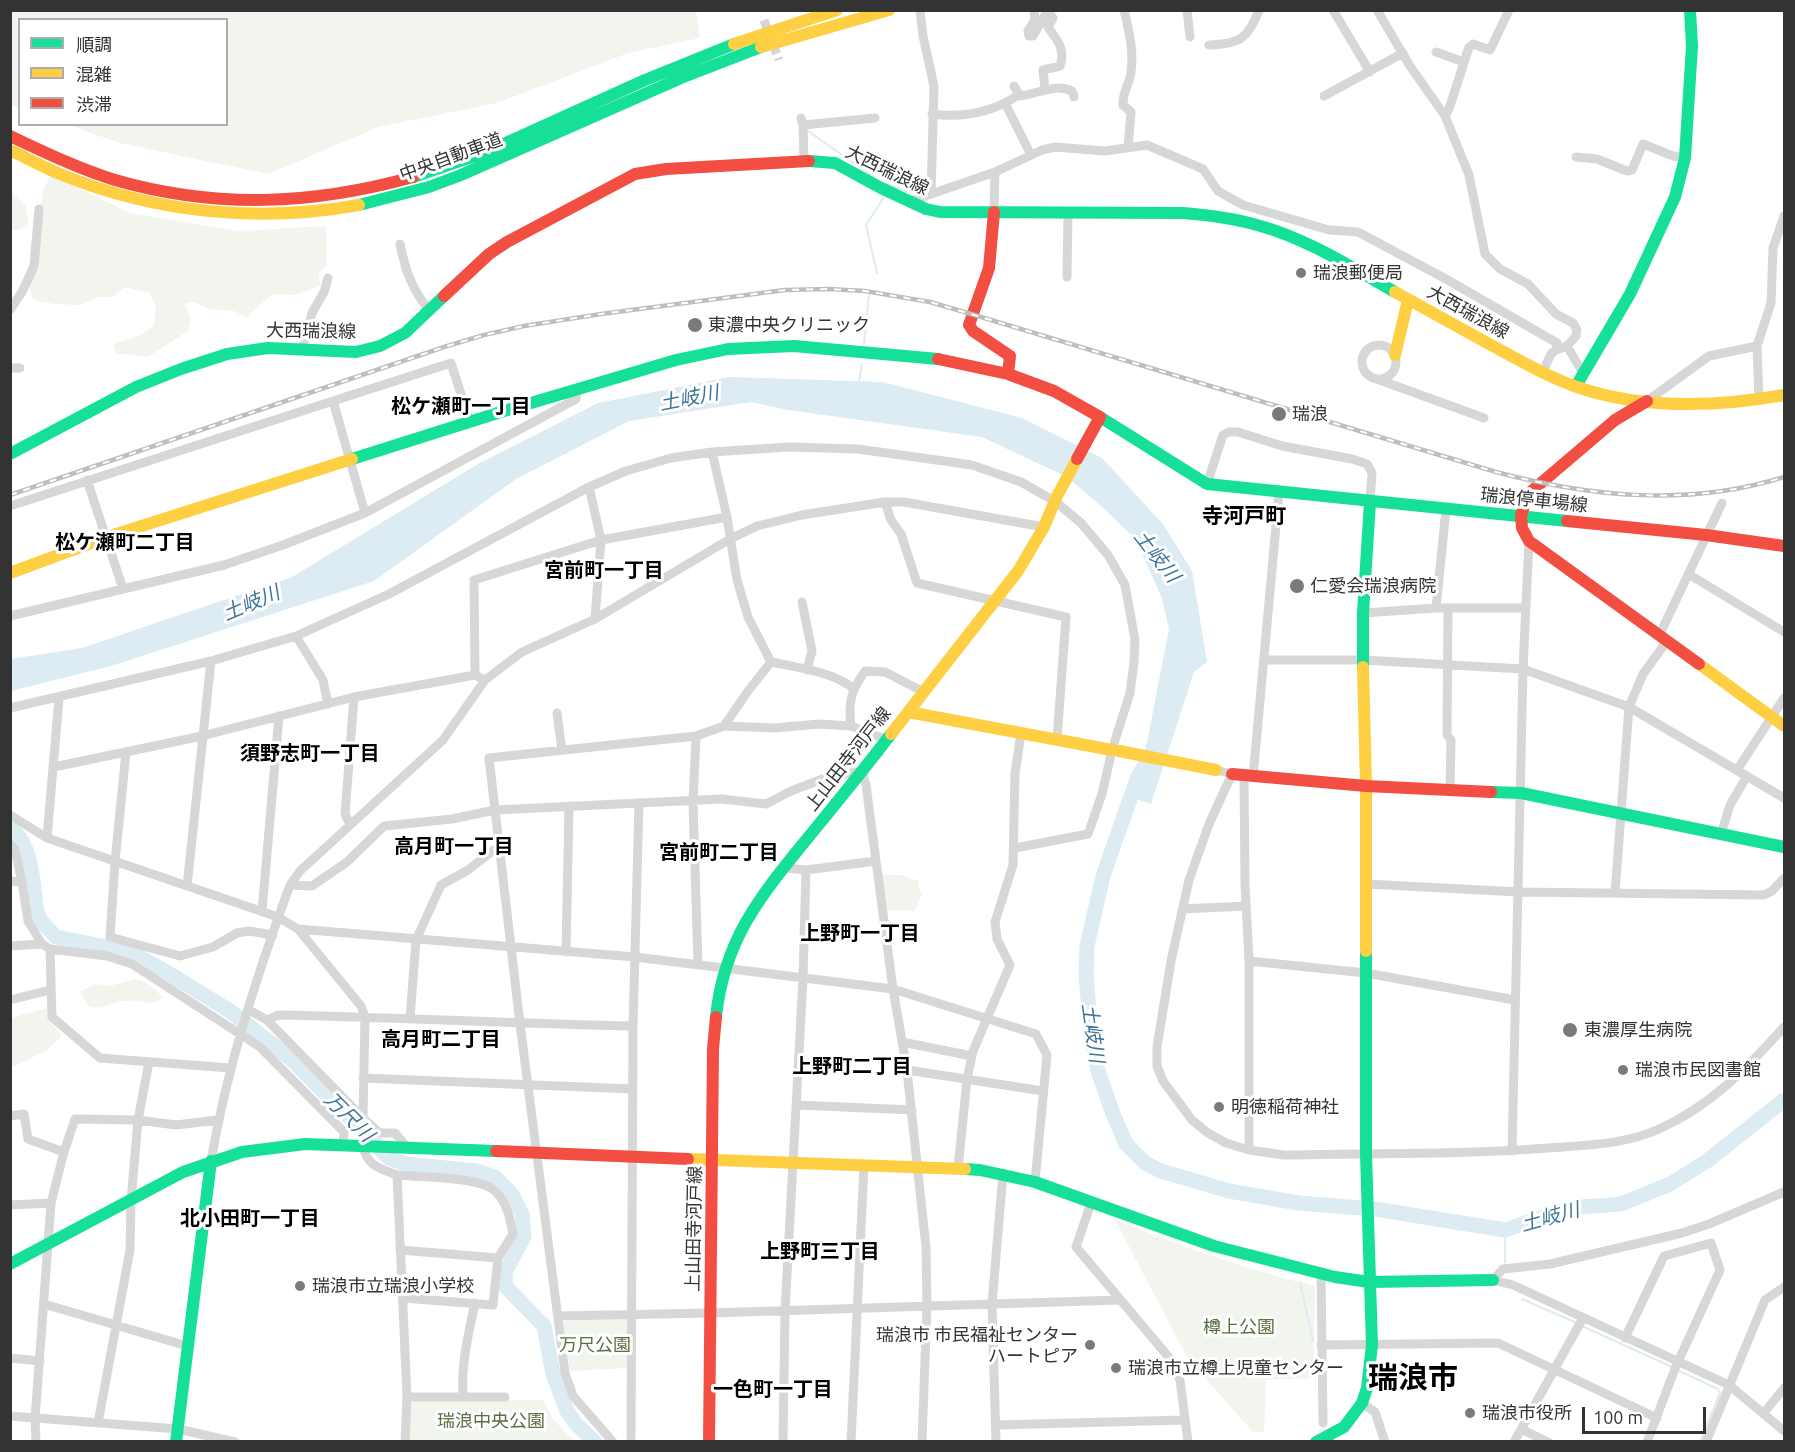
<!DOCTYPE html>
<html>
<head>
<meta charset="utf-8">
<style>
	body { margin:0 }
	#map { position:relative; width:1795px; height:1452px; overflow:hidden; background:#fff; font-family:Ubuntu,"Noto Sans JP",sans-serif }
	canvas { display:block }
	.frame { position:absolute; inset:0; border:12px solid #333; pointer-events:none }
	.legend { position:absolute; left:18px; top:18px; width:210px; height:108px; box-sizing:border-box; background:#fff; border:2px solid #adadad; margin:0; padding:8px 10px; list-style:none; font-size:18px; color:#333 }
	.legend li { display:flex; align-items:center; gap:12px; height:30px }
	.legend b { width:30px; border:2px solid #adadad }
	.scale { position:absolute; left:1582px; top:1407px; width:124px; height:27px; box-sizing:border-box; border:3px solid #333; border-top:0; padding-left:8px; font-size:18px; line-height:21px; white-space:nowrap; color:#333; -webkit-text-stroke:4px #fff; paint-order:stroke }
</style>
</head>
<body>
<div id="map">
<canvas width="1795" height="1452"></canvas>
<div class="frame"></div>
<ul class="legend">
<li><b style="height:8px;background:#16e098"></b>順調</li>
<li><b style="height:8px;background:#ffcf43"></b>混雑</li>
<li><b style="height:8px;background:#f24e42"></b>渋滞</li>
</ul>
<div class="scale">100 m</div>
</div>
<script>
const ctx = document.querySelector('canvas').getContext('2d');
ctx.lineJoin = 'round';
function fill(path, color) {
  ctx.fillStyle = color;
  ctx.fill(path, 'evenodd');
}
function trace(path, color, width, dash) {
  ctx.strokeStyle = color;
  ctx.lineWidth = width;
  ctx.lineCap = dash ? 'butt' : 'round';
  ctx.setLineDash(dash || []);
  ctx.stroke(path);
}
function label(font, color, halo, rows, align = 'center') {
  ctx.font = font + ' Ubuntu,"Noto Sans JP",sans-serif';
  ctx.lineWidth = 6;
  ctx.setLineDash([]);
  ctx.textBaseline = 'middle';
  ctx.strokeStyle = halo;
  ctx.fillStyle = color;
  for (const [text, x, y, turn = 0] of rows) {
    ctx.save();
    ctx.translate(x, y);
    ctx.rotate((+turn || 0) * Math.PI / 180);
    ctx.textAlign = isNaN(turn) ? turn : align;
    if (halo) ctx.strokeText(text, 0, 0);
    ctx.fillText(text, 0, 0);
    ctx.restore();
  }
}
fill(new Path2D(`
	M696,11L700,38L628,53L497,103L378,127L268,174L120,143L68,125L226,124V20H20L19,108L11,104V11Z
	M51,175L130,213L239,231L326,226L327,265L319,272L320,286L294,295L272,294L247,317L234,311L209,309L194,302L184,304L191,318L188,331L148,357L116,353L114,344L141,335L154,325L156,307L150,293L125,287L113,297H97L80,305L55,304L33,300L29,284L31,240L39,223L43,190Z
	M10,190L25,205L29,222L21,229L11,230Z
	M881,875H901L919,881V888L922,894L915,911L887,910Z
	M135,979C146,980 156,989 163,998C147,1008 138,998 121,1001C107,1003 105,1010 89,1007L80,992L94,984L110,986Z
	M47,1008L48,1019L62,1036L47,1050L11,1068V1018Z
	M1115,1220C1181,1245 1246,1270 1315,1286L1313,1378L1266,1380L1264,1432H1253L1188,1359Z
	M627,1319V1368L570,1371L562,1321Z
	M543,1400L552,1418L574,1441L409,1442L410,1405L414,1401Z`), '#f1f5ed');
fill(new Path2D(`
	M729,377L883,382L1022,418L1102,458L1163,524L1192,571L1207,662L1194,672L1151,804L1136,799L1169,629L1162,598L1118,501L982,437L788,410L751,402L629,421L516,479L374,581L111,666L11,691V659L82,648L292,577L478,464L598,403Z`), '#ddebf3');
trace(new Path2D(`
	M808,131L879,181
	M884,183L912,193
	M877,273L866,225L884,197
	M864,344L869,295
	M859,381L862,364
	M1505,1230V1263
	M1300,1282L1313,1341
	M1522,1299L1577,1323
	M1582,1326L1672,1367
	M1677,1370L1718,1389L1720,1393L1700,1442`), '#ddebf3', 2);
trace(new Path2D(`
	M1076,475L1107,501L1141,534
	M1152,752L1137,779L1103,876L1087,946L1086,976L1092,1043L1098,1071L1113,1114L1126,1144L1145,1163L1161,1171L1229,1191L1298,1203L1375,1209L1505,1230L1569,1208L1621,1204L1670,1184L1707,1161L1784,1100
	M10,828C33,843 33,887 37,913L42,922L56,937L129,951L165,971L230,1011L290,1058L389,1158L405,1164L477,1171L495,1177L512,1194L522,1214L524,1237L505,1272L506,1287L544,1326L553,1374L567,1411L576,1424L595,1442`), '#ddebf3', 15);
trace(new Path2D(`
	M764,20L779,60`), '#d6d6d6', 9, [9, 4.5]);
trace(new Path2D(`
	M1034,10L1035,20L1028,31L1029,36H1033L1045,15L1050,14L1053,18L1048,27C1057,40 1066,49 1060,66L1043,70L1045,89
	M1124,10C1129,31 1134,51 1131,72C1130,84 1122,92 1123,105L1131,112L1128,148
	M1187,10L1190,37
	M1333,10L1370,72
	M920,11L923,36L934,86L931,194
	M1209,45C1239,44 1248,39 1259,10
	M1436,52L1464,62
	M1017,96C1035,96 1054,82 1072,91L1074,97
	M1324,96L1403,53
	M1007,103V107L1031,155
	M932,114C962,118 992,112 1017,96L1018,93L1014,86
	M1445,116L1449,109L1469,47L1473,44L1490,50L1509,10
	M801,118L803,125L804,162
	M803,125L875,118
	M1576,157L1597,159L1627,171L1632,170L1643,144L1673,156L1685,158
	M911,201L995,172L1042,150L1055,147L1105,151L1147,145L1203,169L1218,191L1243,205L1329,230L1358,232L1446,279L1557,343L1556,350L1567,346L1576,336L1577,330L1573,323L1556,314L1528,284L1500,269L1485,254L1469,175L1445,116L1410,66L1377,10
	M994,212L995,172
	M400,244C405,269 412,290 429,310
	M1067,277L1068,212
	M10,310L22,292L34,266L39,209
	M1362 362a17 17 0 1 1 34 0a17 17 0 1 1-34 0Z
	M1567,346L1583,373
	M302,350L312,313L324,292L328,278
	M10,368H20
	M1542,373L1551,354L1556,350
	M1374,378L1484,418
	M1759,400L1757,346L1771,303L1773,248L1784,216
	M333,401L451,363L470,422
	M1647,401L1709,356L1757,346
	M712,452L727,517L737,580L748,617L771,662
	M87,480L123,589
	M1207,484L1223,435L1229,432H1238L1282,446L1352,459L1367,464L1372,473L1370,502
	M589,487L601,540L595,619
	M885,502L891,520L901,534L917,583L1066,617L1057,739
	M10,506L333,401L365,513
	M1690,575L1784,632
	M802,602L812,651L807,670
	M1436,608L1446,509
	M1448,608L1447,735L1451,740L1450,790
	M1363,613L1436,608H1525
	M10,616L224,565L283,545L365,513L576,399L577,389
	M296,636L323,680L328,704
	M1659,636L1722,503
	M1264,660H1363L1523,669L1629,707L1784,798
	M771,662C796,667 833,672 853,688
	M475,675L474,580L601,540L727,517
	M10,708L211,661L296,636L389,594L589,487L626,471L671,458L712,452L789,447L858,449L972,465L1021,482L1056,502L1081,523L1108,555L1125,585L1135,640L1134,662L1130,693L1112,750L1102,794L1088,834L1015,848
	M557,713L562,750
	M724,726L748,691L771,662
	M851,726C848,702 851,691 865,671L885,672L924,692
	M696,736L693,802L698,965
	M126,752L115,862L110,937L180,956L213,947L237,933L249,931L273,935
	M54,767L202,736L354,697L475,675L485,680
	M1216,770L1232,774L1209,824L1189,880L1171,961L1157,1047V1066L1163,1081L1192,1120L1208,1133L1226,1143L1249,1150L1284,1155C1372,1153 1460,1155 1548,1148C1585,1145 1624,1145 1659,1129C1711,1106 1747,1068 1784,1027
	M1737,770L1784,698
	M1244,776L1245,884L1249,961V1150
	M1253,777L1279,493
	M10,815L47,838L278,917L298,929L361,1006L365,1017L363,1118L380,1133H395L407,1147
	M350,825L345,814L354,697
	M1721,834L1730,805L1747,776
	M47,838L59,698
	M10,844L15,850L22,882
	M806,870L876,861
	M10,881L22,882L28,921L42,944L50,949L107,956L132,964L260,1047L344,1132L343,1145
	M1366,884L1519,892L1764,895L1772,891L1784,878
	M290,885L312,886L347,862L384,826L452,819L495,810L722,799L766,804L791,791L825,778L862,771L866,785L893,989L907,1070L926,1247L927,1306L922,1442
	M187,886L211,661
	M1615,893L1629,707L1643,674L1667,641
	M1182,909L1246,906
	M262,911L279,716
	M298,929L635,957L893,989L1036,1034L1047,1055L1035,1182
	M10,946L42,944
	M50,949L52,1017L100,1058L230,1068
	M566,952L569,806
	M1249,961L1366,973L1515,1000
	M10,1000L50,990
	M249,1010L267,1020L363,1118
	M410,1019L416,940L441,885L468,870L499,846
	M267,1020L278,1015C397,1017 515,1024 633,1026
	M902,1042L972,1056
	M907,1070L1043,1091
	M363,1078L632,1089
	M797,1105L912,1110
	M10,1116L24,1114L28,1139L64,1152
	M363,1146C367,1166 379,1168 397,1175L407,1397L405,1442
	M1512,1151L1523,669L1529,541
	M211,1161C227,1067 257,975 290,885L300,871L443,740L485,680L522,652L595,619L730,539L757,526L802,515L885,502H904L1044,527
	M958,1169L967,1079L973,1051L1010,965L997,939L995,922L1013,865L1015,774L1021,733
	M397,1175C418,1177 474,1177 491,1188C506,1198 510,1217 513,1234L498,1258L493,1305L403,1298
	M1091,1203L1076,1247L1172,1361L1180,1380L1188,1442
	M10,1205L51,1203
	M400,1250L498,1258
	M1321,1274L1323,1423
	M1493,1280L1513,1285L1729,1385L1784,1431
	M1493,1280L1503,1269L1550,1264L1682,1233L1709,1224L1784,1192
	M44,1304L187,1346
	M558,1316L710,1313L1120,1300
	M1625,1338L1664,1256L1711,1243L1720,1270L1676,1366L1647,1442
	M1321,1345L1498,1343L1657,1418
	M10,1358L40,1361
	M407,1397H505
	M463,1397C461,1363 468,1336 475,1303
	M1362,1403L1375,1412L1385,1442
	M1763,1414L1784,1388
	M10,1416L178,1429L235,1442
	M98,1423L130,1250L131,1201L138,1120L149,1062
	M996,1425L1185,1420
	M1521,1429L1548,1442
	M36,1442L35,1419L51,1203L64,1152L75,1119L138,1120L176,1125L218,1120
	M613,1442L573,1396L565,1373L520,1024L489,758L696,736L724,726L774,728L819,724L851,726L887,740
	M631,1442L633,1026L639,803
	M783,1442L785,1311L803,978L806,870L785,868
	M851,1442L864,1165
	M996,1442L992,1304L1003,1173
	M1514,1442L1583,1318
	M1706,1442L1765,1300L1784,1287`), '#d7d7d7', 9);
trace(new Path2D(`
	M809,161L835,163L881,188L926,209L940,212L1183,213C1208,215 1233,218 1257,225C1306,238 1351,267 1395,292
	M413,177L486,152L645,80L734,44
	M359,205L429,187L461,175L681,78L761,47
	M1576,386L1630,294L1675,197L1685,158L1692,46L1690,10
	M1100,417L1207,484L1567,521
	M10,454L136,387L181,369L227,354L268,348L356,352L380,346L405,333L444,296
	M352,459L504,411L676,360L728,349L794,346L938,359
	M1363,667V613L1370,502
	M1491,792L1521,793L1784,847
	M716,1017C724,938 762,894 811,834C838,801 865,768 891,734
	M965,1169L980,1170L1035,1182L1214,1246L1335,1277L1369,1282L1493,1280
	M10,1264L183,1172L242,1152L305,1144L496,1151
	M176,1442L211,1161
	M1316,1442L1344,1427L1362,1403L1367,1388L1372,1345L1366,1154V951`), '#16e098', 12);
trace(new Path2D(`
	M734,44L837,10
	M761,47L889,10
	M10,150C27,158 43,167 60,174C155,213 258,223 359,205
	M1395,292C1427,310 1459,327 1491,345C1519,360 1546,376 1577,387C1643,410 1716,407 1784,395
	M1395,355L1408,300
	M10,573L107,537L352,459
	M1699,664L1784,726
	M1363,667L1366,786V951
	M908,712L1112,750
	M891,734L1018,571L1044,527L1056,498L1077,459
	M1119,751L1216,770
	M688,1159L965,1169`), '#ffcf43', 12);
trace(new Path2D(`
	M10,136C44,152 79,169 115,180C216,209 312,205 413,177
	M994,212L989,268L969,325L973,331L1010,356L1008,374
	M444,296L489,254L507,242L635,174L666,169L809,161
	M938,359L1008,374L1054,391L1100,417L1077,459
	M1647,401L1615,420L1527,495L1521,516L1522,528L1529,541L1699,664
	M1567,521L1706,535L1784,546
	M1232,774L1366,786L1491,792
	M496,1151L688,1159
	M709,1442L713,1049L716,1017`), '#f24e42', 12);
const rail = new Path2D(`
	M10,495L444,347L484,335L524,326L601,314L785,290L829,289L865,291L930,302L971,314L1496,472C1591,497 1688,507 1784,477`);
trace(rail, '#bebebe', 4.5);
trace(rail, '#fff', 2, [7]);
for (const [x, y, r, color] of [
	[1301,273,6,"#7a7a7a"],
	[695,325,8,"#7a7a7a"],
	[1279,414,8,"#7a7a7a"],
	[1297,586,8,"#7a7a7a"],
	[1570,1030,8,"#7a7a7a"],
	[1623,1070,6,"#7a7a7a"],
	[1219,1107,6,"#7a7a7a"],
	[300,1286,6,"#7a7a7a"],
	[1090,1345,6,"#7a7a7a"],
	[1116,1368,6,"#7a7a7a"],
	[1470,1413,6,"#7a7a7a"]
]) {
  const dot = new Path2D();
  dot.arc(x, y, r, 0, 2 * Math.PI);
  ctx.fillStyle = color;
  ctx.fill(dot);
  trace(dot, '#fff', 2);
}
label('18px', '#333', '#fff', [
	["中央自動車道",451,157,-20],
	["大西瑞浪線",887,170,26],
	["大西瑞浪線",1468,312,29],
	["大西瑞浪線",311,331,1],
	["瑞浪停車場線",1534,500,6],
	["上山田寺河戸線",848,759,-52],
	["上山田寺河戸線",694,1229,-89]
]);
label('18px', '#333', '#fff', [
	["瑞浪郵便局",1313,273],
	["東濃中央クリニック",708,325],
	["瑞浪",1292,414],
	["仁愛会瑞浪病院",1310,586],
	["東濃厚生病院",1584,1030],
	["瑞浪市民図書館",1635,1070],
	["明徳稲荷神社",1231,1107],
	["瑞浪市立瑞浪小学校",312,1286],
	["瑞浪市 市民福祉センター",1078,1335,"right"],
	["ハートピア",1078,1356,"right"],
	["瑞浪市立樽上児童センター",1128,1368],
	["瑞浪市役所",1482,1413]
], 'left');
label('18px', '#56703f', '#fff', [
	["樽上公園",1239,1327],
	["万尺公園",595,1345],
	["瑞浪中央公園",491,1421]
]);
label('italic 20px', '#3f7597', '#fff', [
	["土岐川",689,398,-11],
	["土岐川",1157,556,52],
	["土岐川",251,603,-23],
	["土岐川",1093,1033,82],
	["万尺川",349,1117,45],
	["土岐川",1550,1217,-15]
]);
label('bold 20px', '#000', '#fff', [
	["松ケ瀬町一丁目",461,406],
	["松ケ瀬町二丁目",125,542],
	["宮前町一丁目",604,570],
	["須野志町一丁目",310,753],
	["高月町一丁目",454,846],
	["宮前町二丁目",719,852],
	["上野町一丁目",860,933],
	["高月町二丁目",441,1039],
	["上野町二丁目",852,1066],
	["北小田町一丁目",250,1218],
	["上野町三丁目",820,1251],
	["一色町一丁目",773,1389]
]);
label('bold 21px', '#000', '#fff', [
	["寺河戸町",1244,516]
]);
label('bold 30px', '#000', '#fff', [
	["瑞浪市",1413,1378]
]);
</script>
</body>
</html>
